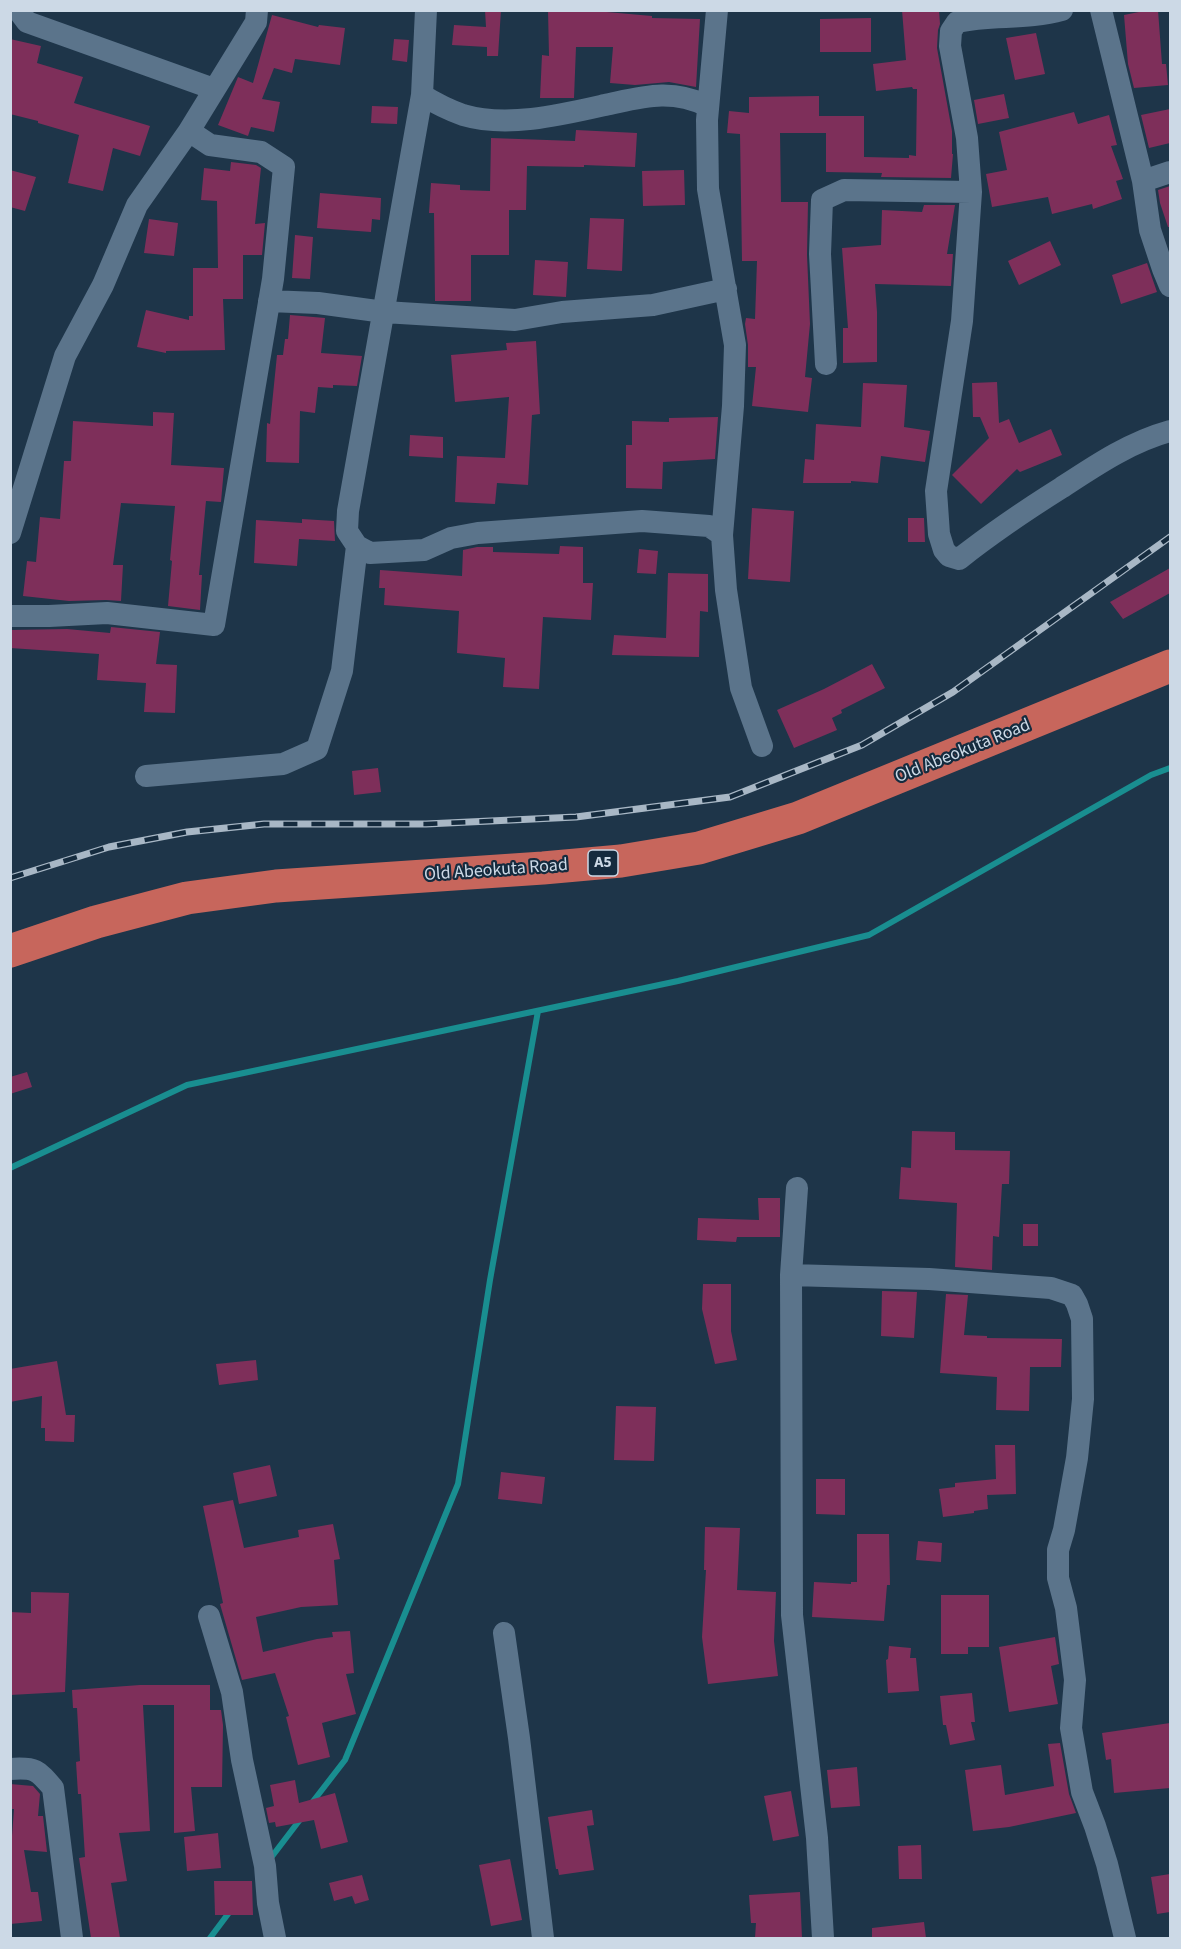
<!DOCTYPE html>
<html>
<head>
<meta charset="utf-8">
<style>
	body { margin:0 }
	#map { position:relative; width:1181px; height:1949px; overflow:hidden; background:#1e3549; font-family:"Source Sans 3",sans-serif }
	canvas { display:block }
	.frame { position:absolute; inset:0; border:12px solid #ccd9e6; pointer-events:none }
</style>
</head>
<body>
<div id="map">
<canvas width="1181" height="1949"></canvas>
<div class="frame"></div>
</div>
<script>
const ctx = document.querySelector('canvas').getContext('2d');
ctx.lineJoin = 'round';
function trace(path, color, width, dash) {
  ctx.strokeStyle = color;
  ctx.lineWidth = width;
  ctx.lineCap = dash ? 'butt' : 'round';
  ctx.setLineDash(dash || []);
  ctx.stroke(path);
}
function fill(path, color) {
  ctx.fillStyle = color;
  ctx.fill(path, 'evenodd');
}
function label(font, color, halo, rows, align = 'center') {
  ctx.font = font + ' "Source Sans 3",sans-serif';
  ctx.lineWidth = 4.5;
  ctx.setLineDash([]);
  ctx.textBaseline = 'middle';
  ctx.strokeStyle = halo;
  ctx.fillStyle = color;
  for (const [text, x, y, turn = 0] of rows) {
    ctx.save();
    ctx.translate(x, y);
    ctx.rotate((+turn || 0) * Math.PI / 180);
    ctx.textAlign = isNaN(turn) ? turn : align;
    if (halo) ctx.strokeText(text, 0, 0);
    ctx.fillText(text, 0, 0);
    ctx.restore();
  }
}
trace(new Path2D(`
	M10,1168L187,1085L678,981L869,935L1151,775L1170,768
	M311,1804L345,1760L458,1484L490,1280L538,1011
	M270,1859L302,1817
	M210,1938L231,1910`), '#198e90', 6);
fill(new Path2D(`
	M485,10H501L498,56H487V47L452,45L454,25L486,27Z
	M548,10H584L652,16V18L700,19L696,87L669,82L635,85L610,83L613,47H576L574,98H540L542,55L549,56Z
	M902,10H939L940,24L938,30L937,48L952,131V154H953L951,178L881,177L882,173L826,172V133H780L781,202H808L807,255L810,324L805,377L812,378L808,412L752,406L756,367H748V345L745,324L746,318L755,319L757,261H742L740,134L727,133L729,111L749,113V97L819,96V116H864V157L909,158V155L916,156L917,89H913L912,87L876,91L873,64L906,60Z
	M1139,10H1158L1162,64H1166L1168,85L1134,88L1128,64L1124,15L1139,12Z
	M272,15L318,27L319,25L345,28L340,65L295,59L292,73L274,68L262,99L280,102L274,132L251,127L248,136L218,125L238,77L253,83Z
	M871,18V52H820V19Z
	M1036,33L1045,74L1015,80L1006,38Z
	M10,39L41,46L37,63L83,77L74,103L150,126L140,156L113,148L103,191L68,183L79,135L38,123V121L10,114Z
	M394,39L409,40L407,62L392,60Z
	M1004,94L1009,118L978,124L974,100Z
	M372,106L398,107L397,124L371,123Z
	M1170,109V143L1149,148L1141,115Z
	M1074,112L1078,124L1109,115L1117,145L1111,146L1123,179L1116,181L1122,199L1093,209L1092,204L1052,214L1048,197L992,207L986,174L1007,170L999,132Z
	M576,130L637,133L635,167L584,165V167L527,166L526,210H509V255H471V301H435L434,213H429L431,183L460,185V190L490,191L491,138L575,141Z
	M231,162L256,165L261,168L255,224L265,223L262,255H243V299H223L225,350L166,351V353L137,347L146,310L189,320V316H193V268H218L217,201L201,200L204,168L230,171Z
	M10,170L36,177L25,211L10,207Z
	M684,170L685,205L643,206L642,171Z
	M1170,186V227H1168L1160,203L1158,190Z
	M320,193L381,198L380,220L372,219L371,232L317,228Z
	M924,205H955L947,254H953L951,286L875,284L877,312V362L843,363V328H848L842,248L881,245L882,210L922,212Z
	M590,218L624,219L622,271L587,269Z
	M149,219L178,223L174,256L144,253Z
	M295,235L313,237L310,279L292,278Z
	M1050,241L1061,265L1019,285L1008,261Z
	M535,260L568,262L566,297L533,295Z
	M1147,263L1157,292L1121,304L1112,275Z
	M290,315L325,318L321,353L362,356L357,386L333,385V388L318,387L315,413L300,411L299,463L266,462L267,423L270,424L277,355H283L285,339H288Z
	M536,341L540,414L532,415L528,485L497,483L495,504L455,502L457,456L505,458L509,397L455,402L451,355L507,350L506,343Z
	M997,382L999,423L1009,419L1019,443L1051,429L1062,455L1020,472L1017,469L981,504L952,475L989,438L980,417H973L972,383Z
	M863,383L907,385L904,427L930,431L925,462L881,456L878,483L851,481V483H803L805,459L814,460L816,424L861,427Z
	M153,412L174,413L171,465L224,468L221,502L206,501L199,575H202L200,610L168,606L172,561L170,560L175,506L121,503L113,565H123L121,601L106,600L69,601L23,596L27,561L36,562L40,517L60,519L64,461H71L73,421L153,426Z
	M718,417L715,459L663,462L662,489L626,488V445H632V421L669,422V418Z
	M410,435L443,437V458L409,456Z
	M752,508L794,511L790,582L748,579Z
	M908,518H924L925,542H908Z
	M302,519L334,521L335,541L299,539L297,566L254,563L256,520L302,523Z
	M560,546L583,547V583H593L591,620L543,617L539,689L503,687L505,658L457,653L459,611L384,605L385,588H379L380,570L462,576L463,550L477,547H493V552L559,554Z
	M639,549L658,551L656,574L637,573Z
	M1170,568V593L1123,619L1110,602Z
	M668,573L708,574V612L700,611L699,657L612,655L614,635L666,638Z
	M111,627L160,632L156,664L177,665L175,713L144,712L146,683L97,680L99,654L10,648V630L67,629L110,633Z
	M872,664L885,688L841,710L842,713L832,718L837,730L794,748L777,710L824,689Z
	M378,768L381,792L354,795L352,771Z
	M27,1072L32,1087L10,1094V1077Z
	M912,1131L955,1132V1150L1010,1151L1009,1184H1002L999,1237L993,1236L992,1270L955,1267L957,1203L899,1199L901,1167L911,1168Z
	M758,1198H780V1237H737L736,1242L697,1240L698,1218L759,1220Z
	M1023,1224H1038V1246H1023Z
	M703,1284H731V1331L737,1360L715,1364L702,1309Z
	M882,1291L917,1292L914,1338L881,1336Z
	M946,1294L968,1295L964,1335L987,1336V1338L1062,1339L1061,1367H1030L1029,1411L996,1410L997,1377L940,1373Z
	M256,1360L258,1380L219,1385L216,1364Z
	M57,1361L66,1415H75L74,1442L45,1441V1428H41L42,1396L10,1402V1369Z
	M616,1406L656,1407L654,1461L614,1460Z
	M995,1445H1015L1016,1494L987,1495L988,1509L974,1511V1513L943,1517L939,1489L955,1487V1483L996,1479Z
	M270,1465L277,1496L239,1504L233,1473Z
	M501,1472L545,1477L542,1504L498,1499Z
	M816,1479H845V1515L816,1514Z
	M233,1500L244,1548L299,1537L298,1530L333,1524L340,1559L334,1560L338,1605L301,1607L256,1617L263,1652L317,1639L333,1637L332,1632L350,1631L354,1673L346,1674L356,1714L322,1723L330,1757L298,1765L286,1717L289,1716L275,1673L242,1680L222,1611L220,1604L223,1603L203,1506Z
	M705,1527L740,1528L737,1590L776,1592L774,1641L778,1676L708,1684L702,1637L706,1570H704Z
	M857,1534H889L890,1585H887L884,1621L812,1617L814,1582L851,1584V1582H857Z
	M918,1541L942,1543L941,1562L916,1560Z
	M31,1592L69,1593L65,1692L10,1695V1612L31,1613Z
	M941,1595H989V1647H968V1654H941Z
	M1055,1637L1059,1664L1051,1666L1058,1704L1009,1712L999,1647Z
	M889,1646L911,1648L910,1658H916L919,1691L888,1693L886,1660L888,1659Z
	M140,1685H210V1710H221L223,1725L222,1787H191L195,1831L174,1833V1705H143L150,1831L119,1833L127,1881L111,1883L120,1938H91L79,1858L85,1857L81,1794H78L76,1762L80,1761L77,1708H73L72,1690Z
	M972,1693L975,1722H971L975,1740L950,1745L946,1725H943L940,1696Z
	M1170,1723V1788L1114,1793L1111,1759L1106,1760L1102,1733Z
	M1060,1743L1069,1794L1076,1813L1009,1827L973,1831L965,1770L1001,1765L1005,1795L1054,1786L1048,1744Z
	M857,1767L860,1806L831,1808L827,1770Z
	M295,1780L299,1803L335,1793L348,1842L321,1849L314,1820L276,1827L275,1822L269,1823L266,1808L274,1806L270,1785Z
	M10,1784L33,1786L40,1794L38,1816H43L47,1852L24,1850L31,1892H38L42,1921L10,1924V1863L14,1809H10Z
	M791,1791L799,1836L773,1841L764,1796Z
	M592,1810L594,1825L587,1826L594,1870L559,1875L558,1869H556L548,1817Z
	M218,1833L221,1868L187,1871L184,1837Z
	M921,1845L922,1879H899L898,1846Z
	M510,1859L522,1920L491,1926L479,1865Z
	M1170,1874V1912L1157,1914L1151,1877Z
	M362,1875L369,1900L355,1904L352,1896L334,1901L329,1883Z
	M214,1881H252L253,1915H215Z
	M800,1892L802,1938H755L756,1923H751L749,1895Z
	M924,1922L926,1938H872V1928Z`), '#7e2f5a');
trace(new Path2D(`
	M18,10L27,22L214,89
	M426,10L422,95L348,511L347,531L357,546L370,553L424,550L451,538L478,533L642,521L709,526L722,535
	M717,10L707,120L708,189L735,345L733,406L722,535L726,590L741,688L762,746
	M1062,10C1027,20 991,14 957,22L951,31L950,46L967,138L971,192L962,321L936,491L939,534L944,550L949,556L959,559C992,533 1026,510 1061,488C1096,465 1130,442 1170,431
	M1101,10L1143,181L1150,230L1163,269L1170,286
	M422,95C435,103 449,110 463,115C507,128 561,115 605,105C643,97 670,88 708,106
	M1143,181L1170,172
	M269,301L318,303L384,312L515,320L562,312L653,305L726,289
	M826,364L820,254L822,200L844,190L971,192
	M10,533L65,356L103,285L137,205L189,131
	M10,616H49L107,613L214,625L273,279L284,167L261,152L210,145L189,131L256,22L257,10
	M146,776L283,764L317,749L342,671L357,546
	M797,1188L791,1275L792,1615L817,1838L823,1938
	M791,1275L929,1279L1051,1288L1072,1295L1077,1304L1082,1319L1083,1399L1077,1458L1064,1530L1058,1550V1578L1066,1608L1075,1680L1071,1728L1082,1792L1095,1826L1107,1864L1125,1938
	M209,1616L232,1692L242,1760L265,1866L268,1903L275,1938
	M504,1633L519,1738L543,1938
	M10,1769C35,1767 38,1770 53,1788L72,1938`), '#5b748b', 22);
trace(new Path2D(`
	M10,951L96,922L187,898L276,886L543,868L621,861L699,848L798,818L1170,666`), '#c7665c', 33);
const rail = new Path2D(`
	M10,878L109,847L187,832L264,824H426L576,817L730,797L862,745L953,692L1170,537`);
trace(rail, '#a8b7c5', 7);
trace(rail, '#152b3e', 4.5, [14]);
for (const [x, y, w] of [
	[603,863,30]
]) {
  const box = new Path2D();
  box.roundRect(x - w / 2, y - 13, w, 26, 4.5);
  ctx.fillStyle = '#152b3e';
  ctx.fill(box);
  trace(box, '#ccd9e6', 1.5);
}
label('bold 16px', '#ccd9e6', null, [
	["A5",603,863]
]);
label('18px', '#ccd9e6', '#152b3e', [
	["Old Abeokuta Road",963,752,-22],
	["Old Abeokuta Road",496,871,-4]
]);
</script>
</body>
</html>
